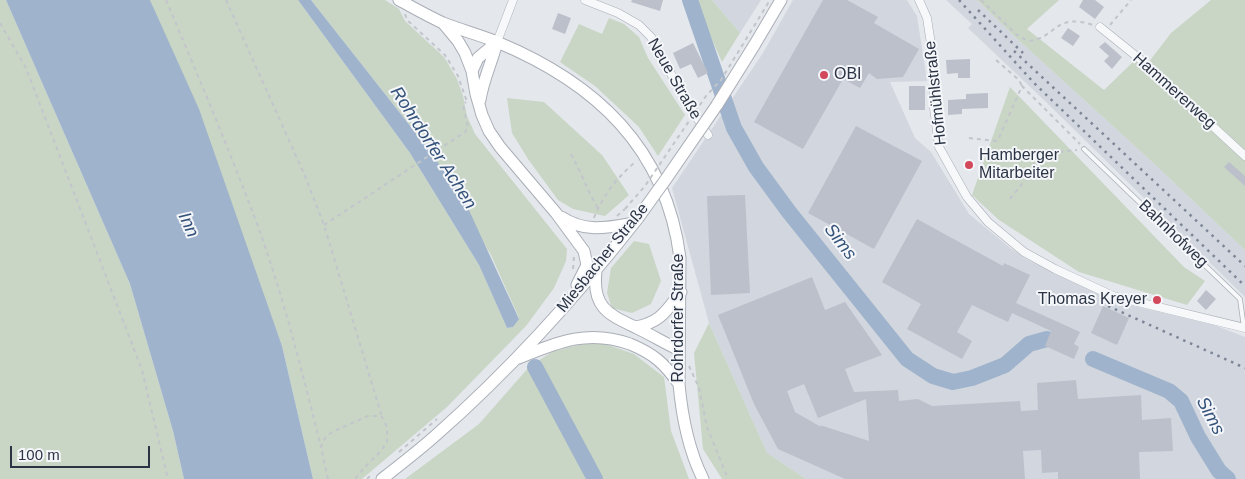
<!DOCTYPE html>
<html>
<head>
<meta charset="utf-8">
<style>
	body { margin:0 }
	#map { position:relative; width:1245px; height:479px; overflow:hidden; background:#e4e7ec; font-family:Arial,sans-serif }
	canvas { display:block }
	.scale { position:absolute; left:10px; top:446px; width:140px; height:22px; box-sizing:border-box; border:2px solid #2b3445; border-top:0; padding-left:6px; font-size:15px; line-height:18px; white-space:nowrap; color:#2b3445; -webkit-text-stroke:4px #f4f6f9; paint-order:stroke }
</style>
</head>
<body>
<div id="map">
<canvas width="1245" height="479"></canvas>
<div class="scale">100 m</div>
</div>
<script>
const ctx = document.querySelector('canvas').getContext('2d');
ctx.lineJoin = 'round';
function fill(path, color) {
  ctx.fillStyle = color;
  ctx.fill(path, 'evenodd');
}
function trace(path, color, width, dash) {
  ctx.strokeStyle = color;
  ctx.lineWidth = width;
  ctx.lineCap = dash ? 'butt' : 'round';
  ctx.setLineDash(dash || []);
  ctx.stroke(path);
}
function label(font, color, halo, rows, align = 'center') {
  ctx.font = font + ' Arial,sans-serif';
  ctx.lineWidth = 4;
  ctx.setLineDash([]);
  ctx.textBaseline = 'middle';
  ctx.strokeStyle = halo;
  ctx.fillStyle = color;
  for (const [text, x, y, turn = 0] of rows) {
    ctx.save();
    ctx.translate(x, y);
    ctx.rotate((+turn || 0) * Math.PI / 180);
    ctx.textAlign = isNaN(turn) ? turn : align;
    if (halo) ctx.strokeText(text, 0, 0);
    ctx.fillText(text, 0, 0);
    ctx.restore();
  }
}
fill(new Path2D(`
	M712,0H761L740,33Z
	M793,0H907L917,16L927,81L890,82L915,138L931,152L969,214L1009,247L1026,259L1113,301L1214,325L1245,337V479H806L767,453L709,323L672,188L763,53Z
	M946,0H977L1014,36L1148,158L1245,250V297L1044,100L968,28L972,24Z`), '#d2d6de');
fill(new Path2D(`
	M0,0H6L130,284L173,431L184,479H0Z
	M150,0H298L410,153L479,265L507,328L513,327L519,318L491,255L422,141L311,0H385L399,9L405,21L444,57L457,79L463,96L467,116L475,134L567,249L566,261L554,288L526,326L447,407L362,479H313L282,346Z
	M691,0H712L740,33L722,62L696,4Z
	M977,0H1059L1027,29L1104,90L1136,59L1145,67L1171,33L1211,0H1245V250L1148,158L1014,36Z
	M609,18L624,24L639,37L648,58L685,115L658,156L639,127L595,86L560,62L579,24L602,34Z
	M1010,87L1184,267L1205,281L1187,305L1079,272L999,220L972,195Z
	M507,98L544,102L602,155L629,195L605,216L573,209L558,200L528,159L512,133Z
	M634,241L649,244L661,281L651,304L632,313L612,308L607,293L611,268Z
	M709,323L767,453L806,479H722L703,449L694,353Z
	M597,341L634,354L664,377L671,431L689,479H405L479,424L529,367L553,351Z`), '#c9d6c5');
fill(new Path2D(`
	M6,0H150L199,109L282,346L313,479H184L173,431L130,284Z
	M298,0H311L422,141L462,195L519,319L513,327L507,328L479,265L410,153Z`), '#9fb4cc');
trace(new Path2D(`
	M594,479V477`), '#9fb4cc', 2.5);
trace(new Path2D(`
	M690,0L734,128L756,167L789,212L907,359L933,376L953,382L972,378L1005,365L1029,344L1047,339
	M1093,359L1169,391L1181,401L1198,437L1219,471L1228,479
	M535,367L595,479`), '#9fb4cc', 16);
fill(new Path2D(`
	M632,0H663L660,11L631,2Z
	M823,0H847L878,17L874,23L919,49L903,77L877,79L869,73L860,88L843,79L803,149L754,122Z
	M1083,0H1095L1104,7L1095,19L1079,7Z
	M558,13L571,18L565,34L552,29Z
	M1068,28L1080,36L1073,46L1061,38Z
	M1105,42L1122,57L1112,69L1104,61L1109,56L1099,47Z
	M693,43L708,73L698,78L691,64L680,69L673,53Z
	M970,59V78H958V73L947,74L946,60Z
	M909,86H925V110H909Z
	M988,93V108L962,109V114L948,115V100L966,99V94Z
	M856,126L922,161L874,249L808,213Z
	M1229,162L1245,176V186L1224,167Z
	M745,195L750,293L711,295L707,196Z
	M917,219L1003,266L1004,263L1030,275L1016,303L1080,332L1074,344L1079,347L1074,359L1045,346L1051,331L1012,313L1008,322L972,305L957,332L972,341L962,359L907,329L921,304L882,282Z
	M812,277L825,310L845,302L882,355L845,369L854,392L898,390L899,401L918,399L932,406L1020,401L1021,411L1038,410L1037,383L1076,380L1078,399L1141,395L1142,420L1171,418L1173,451L1139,452L1140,479H1058V472L1042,473L1041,450L1023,451L1025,479H845L778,449L754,404L718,315ZM804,384L818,418L866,399L869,441L820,425L821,427L795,412L787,391Z
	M1206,290L1216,299L1206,310L1197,301Z
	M1103,306L1129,318L1117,345L1091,333Z`), '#bbc0ca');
const service = new Path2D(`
	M1084,149L1240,299L1244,328`);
const minor = new Path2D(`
	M585,0L618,13L639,25L651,37L683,96L708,135
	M919,0L927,18L933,57L934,108L939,147L967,197L988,222L1024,252L1055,269L1113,296L1245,328
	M1100,27L1141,60L1245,156
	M497,42L513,0`);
const secondary = new Path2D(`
	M399,0C414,8 428,16 443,23C461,30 480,35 497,42C596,83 666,148 680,258L679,384C682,417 688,449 703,479
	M443,23L458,41L465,53L472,71L476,94L482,115L489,131L500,147L556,213L584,251L587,265L577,285
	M472,71L478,58L497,42
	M480,100C483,80 492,62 497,42
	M717,105L755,44L781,0
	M561,217C586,233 606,228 634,223
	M596,271C592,308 608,314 637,328C651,335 665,343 679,350
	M636,327C661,322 666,311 681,292
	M519,358C558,342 588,329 630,344C654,354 664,363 679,384
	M382,479C400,465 418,451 435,436C510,370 577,296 638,218`);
trace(service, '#a9aeb7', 5.5);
trace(minor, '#a9aeb7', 9);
trace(secondary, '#a9aeb7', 13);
trace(new Path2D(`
	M166,0C197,73 228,147 256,221C283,295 302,371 321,447
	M226,0L305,176L324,225L382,417
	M981,0L1017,35L1028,41C1056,39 1054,12 1093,25
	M405,14L407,20L445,55L458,76L467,102
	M0,23L26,68L142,370L168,479
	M1110,25L1131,0
	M996,60L1019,80L1022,86
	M969,138L995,141L998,140L1022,86L1080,144
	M571,154C581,171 587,191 598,208
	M1010,199L1030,174L1034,164L1042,157L1048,153L1077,150
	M617,216L625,209
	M594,218C603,195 617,178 635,162
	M324,225L465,132L468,127L463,105L466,102
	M573,269L574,256
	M689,366L699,388L707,427L728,479
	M399,452L437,419
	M328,479L321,447L325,438L332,432L368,416H378L382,417L387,427V442L381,451L364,468L355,479
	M367,479L372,474`), '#c2c5cb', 2, [4, 4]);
trace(service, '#f7f8fa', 4);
trace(minor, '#f7f8fa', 8);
trace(secondary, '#fff', 11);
trace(new Path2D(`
	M959,0L1034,83L1245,286
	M978,10L1023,53
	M1014,51L1245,266
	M1108,306L1245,368`), '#7d8696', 2.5, [2.5, 5]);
const secondaryBridge = new Path2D(`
	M638,218L666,179L717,105`);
trace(secondaryBridge, '#a9aeb7', 13, []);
trace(new Path2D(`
	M625,209L645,186L706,96L721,80L770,0`), '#c2c5cb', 2, [4, 4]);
trace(secondaryBridge, '#fff', 11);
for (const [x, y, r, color] of [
	[824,75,5,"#d1495b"],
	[969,165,5,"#d1495b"],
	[1157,300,5,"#d1495b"]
]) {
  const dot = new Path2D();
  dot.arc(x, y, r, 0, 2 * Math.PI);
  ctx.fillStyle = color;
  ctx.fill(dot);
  trace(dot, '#f4f6f9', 2);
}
label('16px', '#2b3445', '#f4f6f9', [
	["OBI",834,75],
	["Hamberger",979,156],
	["Mitarbeiter",979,174],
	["Thomas Kreyer",1147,300,"right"]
], 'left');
label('16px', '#2b3445', '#f4f6f9', [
	["Neue Straße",674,79,60],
	["Hammererweg",1174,91,42],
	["Hofmühlstraße",936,93,-96],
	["Bahnhofweg",1173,234,44],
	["Miesbacher Straße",603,258,-51],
	["Rohrdorfer Straße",679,318,-90]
]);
label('italic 18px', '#34527a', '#f4f6f9', [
	["Rohrdorfer Achen",433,148,57],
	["Inn",188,225,66],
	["Sims",840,242,52],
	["Sims",1210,416,62]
]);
</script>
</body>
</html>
